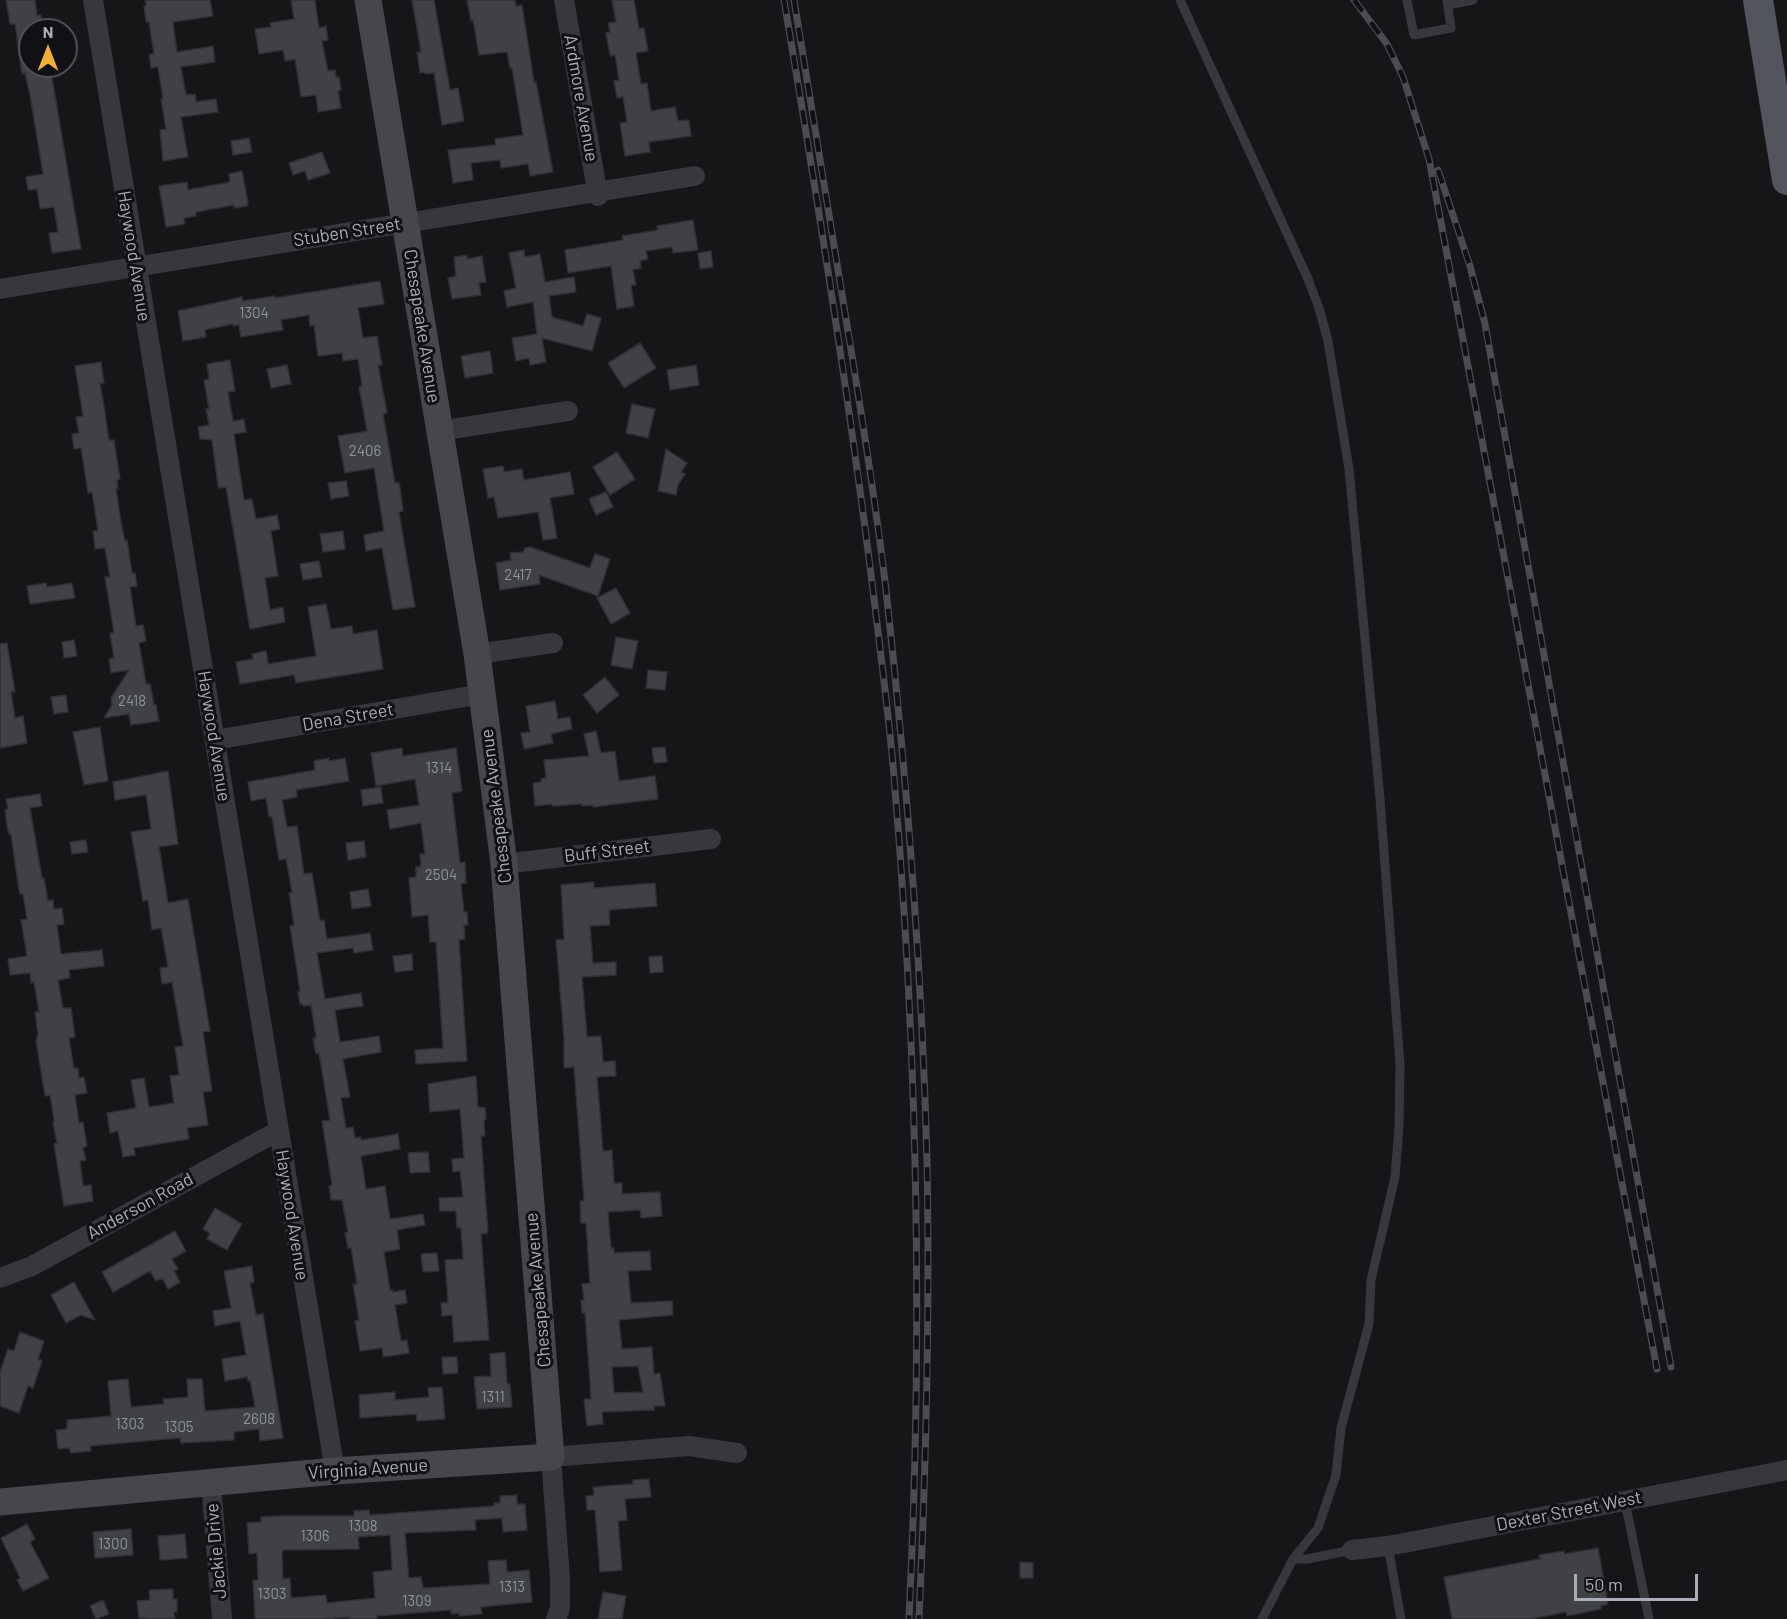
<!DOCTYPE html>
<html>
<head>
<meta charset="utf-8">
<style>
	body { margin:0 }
	#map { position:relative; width:1787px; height:1619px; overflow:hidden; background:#161618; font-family:Barlow,sans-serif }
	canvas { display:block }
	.north { position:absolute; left:18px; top:18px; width:60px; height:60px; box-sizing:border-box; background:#111113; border:2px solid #4d4f55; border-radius:50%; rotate:0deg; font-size:16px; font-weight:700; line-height:24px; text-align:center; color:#a8adb8 }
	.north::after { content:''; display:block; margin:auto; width:21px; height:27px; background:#f2b134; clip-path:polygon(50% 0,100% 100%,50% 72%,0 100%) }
	.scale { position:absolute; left:1574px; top:1574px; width:124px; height:27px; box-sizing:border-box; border:3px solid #a8adb8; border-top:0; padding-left:8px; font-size:18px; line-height:21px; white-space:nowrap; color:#a8adb8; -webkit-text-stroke:4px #111113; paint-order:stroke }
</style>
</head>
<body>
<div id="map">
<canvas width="1787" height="1619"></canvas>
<div class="north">N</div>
<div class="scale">50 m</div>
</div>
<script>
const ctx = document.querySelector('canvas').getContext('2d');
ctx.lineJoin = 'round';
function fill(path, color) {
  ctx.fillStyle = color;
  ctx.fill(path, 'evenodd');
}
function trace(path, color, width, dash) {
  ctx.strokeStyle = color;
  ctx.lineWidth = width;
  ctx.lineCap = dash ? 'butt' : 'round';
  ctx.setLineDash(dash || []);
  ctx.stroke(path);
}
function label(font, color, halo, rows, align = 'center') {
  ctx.font = font + ' Barlow,sans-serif';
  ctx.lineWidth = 6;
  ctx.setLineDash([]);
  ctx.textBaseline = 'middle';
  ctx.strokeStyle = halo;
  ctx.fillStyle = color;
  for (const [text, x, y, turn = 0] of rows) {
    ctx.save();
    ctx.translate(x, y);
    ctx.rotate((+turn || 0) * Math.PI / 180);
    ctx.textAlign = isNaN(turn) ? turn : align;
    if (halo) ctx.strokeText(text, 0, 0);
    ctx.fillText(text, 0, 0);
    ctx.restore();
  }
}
const building = new Path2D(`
	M6,0H35L37,15H41L44,30H30V66H50L81,249L52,253L49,233L58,232L54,207L40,209L37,189L28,190L26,177L43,174L30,95L25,73L22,74L15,24H10Z
	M145,0H210L213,16L173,22L177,52L213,46L215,62L181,67L186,95L195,94L196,102L216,99L218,112L181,117L188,157L163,161L160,130L166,129L161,99H163L158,67L151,68L149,54H154L149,22H146L144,6L146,5Z
	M291,0H315L319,28L326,26L328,40L322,41L328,71L335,70L336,77H339L341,90L338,91L341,108L318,112L316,95L301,97L295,59L285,61L283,50L259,54L255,29L271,27L270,23L294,19Z
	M412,0H434L450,90L458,88L464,121L442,125L434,73L425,74L424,72L420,73L417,52H421Z
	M467,0H515L516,6L522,5L534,82H536L553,172L530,176L528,164L501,168L500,160L471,163L473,180L453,183L448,150L496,145L495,139L523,135L512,68H510L507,52L479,55L474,25L473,20L471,21Z
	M612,0H634L639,29L644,28L648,51L636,53L641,84L647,83L651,111L675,107L678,121L689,120L691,136L649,142L650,152L625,156L620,123L627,122L623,97L617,98L614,81L619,80L615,55L610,56L606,33L610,32L608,23L616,22Z
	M249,138L252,152L233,155L231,141Z
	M322,152L330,173L308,180L305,171L293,175L289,163Z
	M242,171L248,203L247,206L234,208V205L196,212V216L184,218L185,224L166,227L159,186L187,182L188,190L192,189L230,182L229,174Z
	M693,220L698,250L673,253L672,247L646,251L648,259L640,261L641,268L633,270L636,285H631L634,306L617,309L611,266L568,273L565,250L623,240L622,236L658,230L657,226Z
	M524,250L525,257L540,254L545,282L574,277L576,292L549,296L552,317L583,326L587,314L601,318L592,351L542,338L546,362L530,365L529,358L516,361L512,338L537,334L533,302L507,307L504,291L516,288L509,253Z
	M711,251L713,267L700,269L698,253Z
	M467,255V259L482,256L486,282L479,283L481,295L452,299L448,278L456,276L454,257Z
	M380,281L384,304L358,308L363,338L377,336L382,365H378L387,413L383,414L395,483H399L400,488L403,511L399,512L415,607L393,610L382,548L366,551L364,535L384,531L374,468L345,473L338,436L367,431L359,387L362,386L358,359L343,361L342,353L318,356L314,325L310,326L309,315L281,320L283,330L241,337L239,325L233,326V324L205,330L206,337L183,341L178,311L242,297L243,301L275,296V298Z
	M640,343L656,368L624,388L608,363Z
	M490,351L493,373L465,378L461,356Z
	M230,360L235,391L228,392L233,421L244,419L246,432L234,434L244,500L252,499L256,519L277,515L280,529L271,531L278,576L265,578L270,610L283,607L285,622L250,629L226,487L219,488L218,486L212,440L200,439L198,427L209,425L206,409H209L204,380L209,379L207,364Z
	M101,362L104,383L100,384L103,400L109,440H114L120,479L117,480L118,489H116L121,522L125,541L127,540L132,573H135L137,586L130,587L136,626L143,625L146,641L139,643L146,684H150L154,705H156L159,721L131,725L129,714L104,718L112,705L111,698L129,670L111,673L109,659L114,658L110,633H114L105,577H110L105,548L95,549L93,531H98L92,492L88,493L81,448L74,449L72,434L79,433L76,417L83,416L75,366Z
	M287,365L291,384L271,388L267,369Z
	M696,365L699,385L670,390L667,370Z
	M632,404L655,409L648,438L626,433Z
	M666,449L687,463L681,472L685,474L678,485L676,495L658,491Z
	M617,452L635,479L610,495L593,467Z
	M503,466L504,472L522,469L524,480L570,472L574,494L550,498L557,538L543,540L538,512L498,518L494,497L488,498L483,469Z
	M346,481L349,496L331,499L328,483Z
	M606,492L613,507L596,515L589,499Z
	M343,531L345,549L323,552L320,534Z
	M530,547L590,568L595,554L610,559L598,596L539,575L540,584L500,590L496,563L511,560L510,553L523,552L525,548Z
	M319,561L322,577L303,580L300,564Z
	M46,583L47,587L72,583L75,598L30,604L27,586Z
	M616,588L630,613L611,624L597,598Z
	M326,604L331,629L352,626L353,634L377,630L383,669L296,683L294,675L240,684L236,662L253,659L252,654L266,651L268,664L316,656L308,607Z
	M616,637L638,641L632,669L611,665Z
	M74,640L77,656L64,658L62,642Z
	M7,643L15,692H11L15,718L23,716L27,743L0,748V644Z
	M648,670L667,672L665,690L646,688Z
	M605,677L619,695L597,713L583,695Z
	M66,695L68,712L54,714L51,697Z
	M555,701L558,719L570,717L572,729L551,734L553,743L524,749L521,733L530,732L526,706Z
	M100,727L108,781L84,785L73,732Z
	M596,731L601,753L615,751L619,781L655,776L658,799L593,807V805L582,806V804L552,806V804L535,806L533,783L541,782V779L546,778L544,760L589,756L584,734Z
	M665,747L667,762L654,763L652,748Z
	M402,748L403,756L456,748L462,791L452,793L460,863L465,862L466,883L461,884L464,912H467L468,925H464L465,939L459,940L467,1061L416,1064L415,1050L443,1048L436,942H430L428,915L412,917L409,878L416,877V867L421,866L420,854H425L421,823L390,829L387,810L419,805L415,779L376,786L371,753Z
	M329,758V761L345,758L349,781L296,790L297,797L282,800L287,827L297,826L304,874L312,873L320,921L324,920L327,939L370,933L373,950L354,953L353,948L317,953L325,999L361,993L363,1006L335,1010L340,1042L379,1036L381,1052L343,1059L350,1097L341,1098L346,1128L353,1127L355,1138L361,1137V1140L398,1134L400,1149L361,1156L366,1189L385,1186L390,1219L423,1214L425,1225L397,1230L400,1249L384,1252L390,1290H393V1292L405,1290L407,1303L395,1305L401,1341L407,1340L409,1353L383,1357L382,1348L360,1351L355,1321L359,1320L353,1284H357L351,1248H348L345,1233L348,1232L342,1200H331L329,1186L332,1185L322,1121L330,1120L319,1053L316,1054L313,1038H316L311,1005L303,1006L302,1004H300L298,992L300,991L290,926L294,925L289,893L292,892L286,859L279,860L272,817H269L266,798L251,801L248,782L315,770L314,761Z
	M168,771L178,844L159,847L168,903L188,899L210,1031L203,1032L212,1091L203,1092L208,1125L187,1128L189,1139L134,1148L135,1155L123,1157L118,1131L110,1133L107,1113L136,1108L131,1080L144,1078L149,1107L174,1103L170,1076L179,1075L175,1047L183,1046L172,982L162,984L160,968L168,967L161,928L152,930L148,900L143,901L131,832L151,829L146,795L115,800L113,782Z
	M381,787L383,803L363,806L361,790Z
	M40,794L42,806L30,808L42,878H44L48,901L53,900L54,909L62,908L64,924L57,925L61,954L102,950L104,966L69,970L70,978L58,980L63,1008H71L75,1037L69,1038L74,1069L78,1068L79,1078L84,1077L87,1093L75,1095L79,1123L83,1122L87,1146L83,1148L86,1160L80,1161L83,1186L91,1185L93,1201L64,1206L54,1144L57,1143L53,1123L54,1120L50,1095L45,1096L36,1040L38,1034L35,1012H39L34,982L31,983L30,973L10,975L8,959L27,956L21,920L27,919L23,894H20L18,884L11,834H9L7,826L5,810L8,809L6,799Z
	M86,840L88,852L72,854L70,842Z
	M364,841L366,857L348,860L346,843Z
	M594,882V888L655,883L657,906L609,910L610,925L590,926L593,963L616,962V975L582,977L587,1037L601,1036L603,1062L615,1061L616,1076L597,1077L603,1151L612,1150L614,1183H622V1194L660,1192L662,1216L641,1218L640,1210L608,1212L611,1248H614V1253L650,1251L651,1270L628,1271L631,1303L672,1301L673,1315L619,1320L622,1349L652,1347L654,1374L660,1373L665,1406H654V1410L602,1412L603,1424L587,1426L584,1399H591L590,1382L585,1313H582L581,1300H584L582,1284L590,1283L588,1255L586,1223H581L580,1201H584L574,1067L564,1068V1039L556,940L564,939L561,885ZM638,1366L643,1392L614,1393L612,1367Z
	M368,889L371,906L352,909L350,892Z
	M412,954L413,970L395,972L393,956Z
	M662,956L663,972L650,973L649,957Z
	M476,1076L478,1107L485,1108L486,1119L484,1120L485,1136H481L488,1233L481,1234L489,1340L454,1342L452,1315L442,1316L441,1303L448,1302L445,1260L463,1259L461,1228H457L456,1211H440L439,1198L463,1197L460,1171L453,1172L452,1159L464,1158L460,1109L430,1112L428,1084Z
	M428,1152L430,1172L410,1173L408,1153Z
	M215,1208L242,1224L227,1250L207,1239L210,1233L203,1229Z
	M175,1231L186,1251L172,1259L178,1269L174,1271L180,1282L168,1289L162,1278L156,1281L150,1271L113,1292L102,1272Z
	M437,1253L439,1271L423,1272L421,1254Z
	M252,1266L254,1282L250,1283L256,1315L263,1314L283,1438L260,1441L259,1429L234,1432V1440L181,1443L180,1438L167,1439L90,1446L91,1451L71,1453L69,1448L58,1449L56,1430L67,1429V1420L111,1416L108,1381L128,1379L131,1407L164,1404L163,1399L188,1397L187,1379H202L205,1411L255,1407L250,1380L248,1381L247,1377L225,1381L222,1359L246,1355L240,1321L215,1326L213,1311L231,1308L224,1271Z
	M74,1282L95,1320L81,1315L66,1323L51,1295Z
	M20,1332L44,1341L38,1359L42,1361L33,1388L28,1386L19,1413L0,1406V1372L8,1349L14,1351Z
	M505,1352L507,1384H510L512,1407L477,1409L474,1377L491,1376L490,1354Z
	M442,1357H457L458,1373L443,1374Z
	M442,1387L445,1419L417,1421L416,1414L360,1418L359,1395L395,1392V1400L429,1397L428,1388Z
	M649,1479L651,1497L625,1499L627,1520L618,1521L622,1570L600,1572L595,1510H587L586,1496L594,1495L593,1487L633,1484V1480Z
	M517,1495V1504H525L527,1530L503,1532L502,1518L475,1520L476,1530L405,1533L409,1578L421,1577L423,1588L490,1584L488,1561L506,1560L507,1572L529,1570L532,1602L481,1607L482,1614L459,1616V1613L451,1614V1610L377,1616V1619H349V1617L322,1619H255L253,1580H258L257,1553L249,1554L247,1523L261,1522V1517L279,1516H354V1511L369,1510L370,1515L494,1506V1503H500V1496ZM390,1535L392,1570L373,1572L375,1598L327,1603L326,1595L291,1598L290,1578L283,1579L282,1552L283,1550L359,1549L358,1537Z
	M27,1524L35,1539L30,1542L49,1578L23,1591L17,1580L20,1578L1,1538Z
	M131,1529L133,1555L95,1558L93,1532Z
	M185,1534L187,1558L160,1560L158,1536Z
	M1598,1548L1608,1604L1601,1606V1609L1567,1616L1566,1612L1531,1619H1452L1444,1577L1540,1559L1539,1555L1564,1551V1554Z
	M1020,1562L1033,1563V1578H1020Z
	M173,1589V1599H177V1612H174L175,1619L139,1618L137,1601L150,1600L149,1590Z
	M603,1592L626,1596L622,1619H598Z
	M103,1600L109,1614L96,1619L90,1606Z`);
fill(building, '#404145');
trace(building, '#303034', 1.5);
trace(new Path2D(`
	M1180,0L1308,279L1319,308L1328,341L1349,469L1380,799L1400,1064L1399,1127L1395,1177L1371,1280L1369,1324L1341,1428L1336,1475L1318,1528L1293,1559
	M1407,0L1414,35L1451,28L1447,0
	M1448,5L1473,0
	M1625,1501L1649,1619
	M1388,1546L1401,1619
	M1262,1619L1293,1559H1307L1352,1550`), '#37383d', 9);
trace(new Path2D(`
	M93,0L335,1471
	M564,0L598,196
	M0,289L695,176
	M439,431L568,411
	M477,654L553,643
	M215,740L482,694
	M504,864L711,839
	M0,1278L32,1266L278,1131
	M211,1483L222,1619
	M1352,1550L1388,1546L1787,1470
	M556,1619L560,1608V1578L551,1457L689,1446L737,1453`), '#37383d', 20);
trace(new Path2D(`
	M0,1502L335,1471L551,1457L504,864L477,654L368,0`), '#45474d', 27);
trace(new Path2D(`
	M1758,0L1787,180`), '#53555c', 30);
const rail = new Path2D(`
	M784,0C819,207 852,414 877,623C883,674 890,726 894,777C918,1057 923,1338 909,1619
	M794,0C812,110 830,221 848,331C862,417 876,503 886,590C907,780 922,970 927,1161C930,1314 926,1467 919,1619
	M1354,0L1387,44L1403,77L1429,159L1657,1369
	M1438,170L1470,266L1485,324L1671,1367`);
trace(rail, '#4a4c52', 7);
trace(rail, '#111113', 4.5, [14]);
label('15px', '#8e929b', null, [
	["1304",254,313],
	["2406",365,451],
	["2417",518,575],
	["2418",132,701],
	["1314",439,768],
	["2504",441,875],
	["1311",493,1397],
	["2608",259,1419],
	["1303",130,1424],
	["1305",179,1427],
	["1308",363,1526],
	["1306",315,1536],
	["1300",113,1544],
	["1313",512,1587],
	["1303",272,1594],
	["1309",417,1601]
]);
label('18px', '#a8adb8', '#111113', [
	["Ardmore Avenue",581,98,80],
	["Stuben Street",347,232,-9],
	["Haywood Avenue",134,256,81],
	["Chesapeake Avenue",422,326,81],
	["Dena Street",348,717,-10],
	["Haywood Avenue",214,736,81],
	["Chesapeake Avenue",496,806,-97],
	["Buff Street",607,851,-7],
	["Anderson Road",140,1206,-29],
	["Haywood Avenue",292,1215,81],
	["Chesapeake Avenue",538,1290,-95],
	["Virginia Avenue",368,1469,-4],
	["Dexter Street West",1569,1511,-11],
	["Jackie Drive",216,1551,-95]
]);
</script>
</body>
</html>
